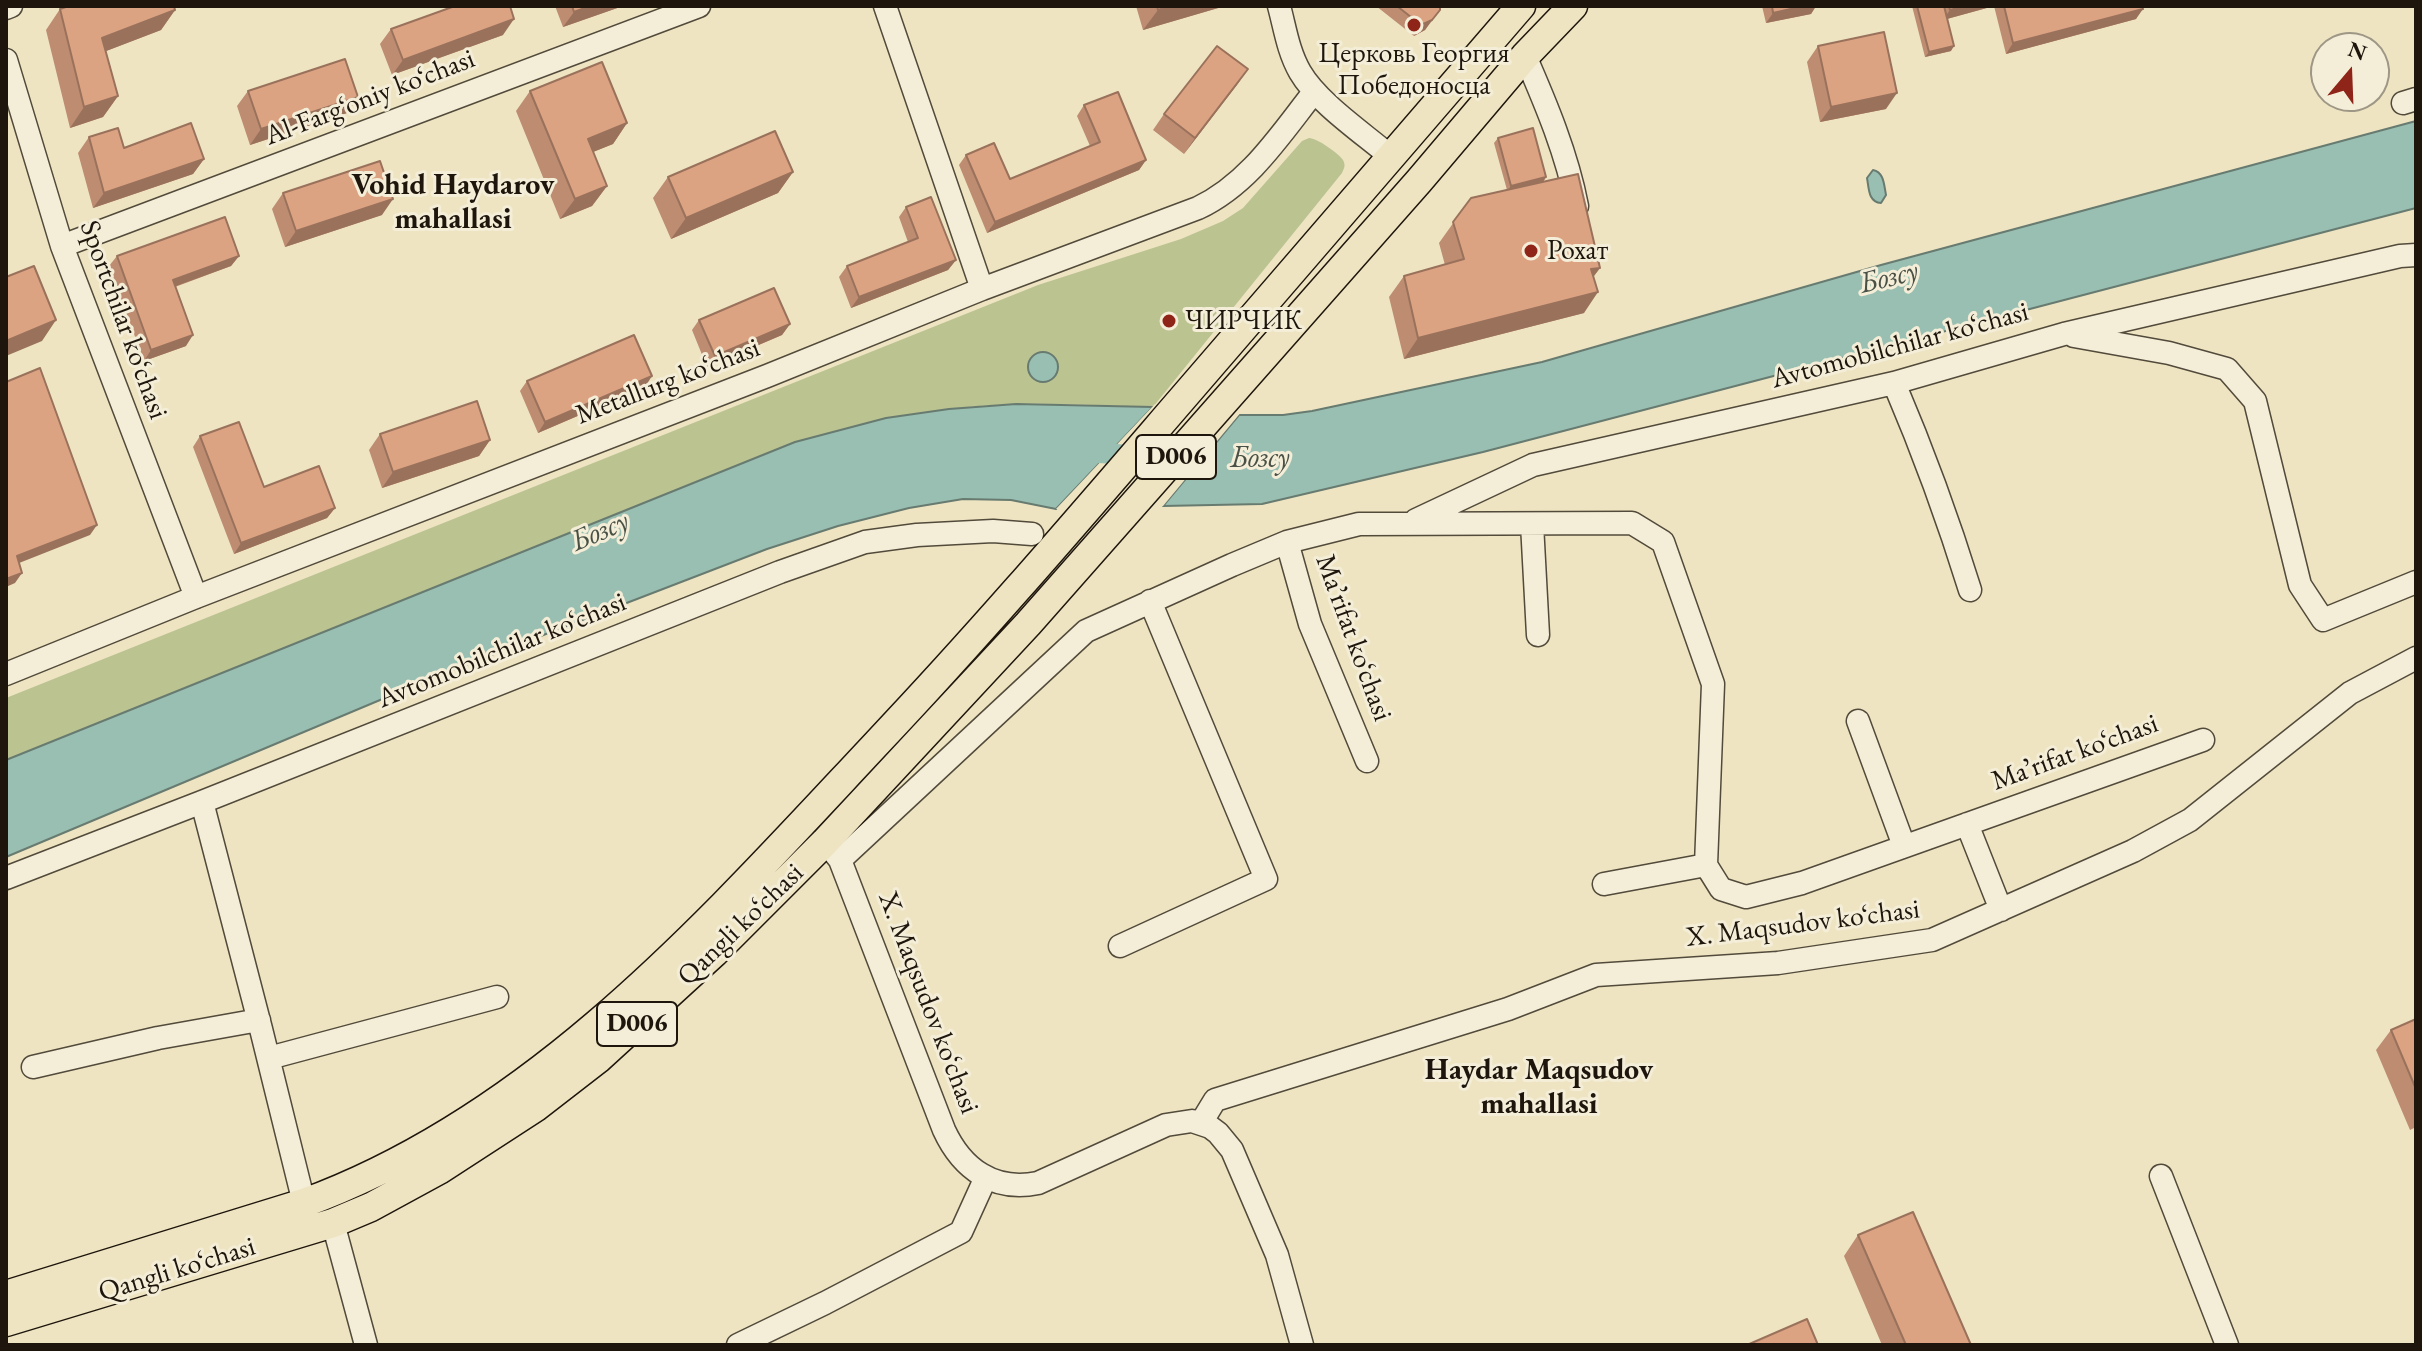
<!DOCTYPE html>
<html>
<head>
<meta charset="utf-8">
<style>
	body { margin:0 }
	#map { position:relative; width:2422px; height:1351px; overflow:hidden; background:#eee4c2; font-family:"EB Garamond",serif }
	canvas { display:block }
	.frame { position:absolute; inset:0; border:8px solid #1e160c; pointer-events:none }
	.north { position:absolute; left:2310px; top:32px; width:80px; height:80px; box-sizing:border-box; background:#f4edd7; border:2px solid #9e9786; border-radius:50%; rotate:19deg; font-size:22px; font-weight:700; line-height:32px; text-align:center; color:#1e160c }
	.north::after { content:''; display:block; margin:auto; width:28px; height:36px; background:#8f2418; clip-path:polygon(50% 0,100% 100%,50% 72%,0 100%) }
</style>
</head>
<body>
<div id="map">
<canvas width="2422" height="1351"></canvas>
<div class="frame"></div>
<div class="north">N</div>
</div>
<script>
const ctx = document.querySelector('canvas').getContext('2d');
ctx.lineJoin = 'round';
function fill(path, color) {
  ctx.fillStyle = color;
  ctx.fill(path, 'evenodd');
}
function trace(path, color, width, dash) {
  ctx.strokeStyle = color;
  ctx.lineWidth = width;
  ctx.lineCap = dash ? 'butt' : 'round';
  ctx.setLineDash(dash || []);
  ctx.stroke(path);
}
function label(font, color, halo, rows, align = 'center') {
  ctx.font = font + ' "EB Garamond",serif';
  ctx.lineWidth = 6;
  ctx.setLineDash([]);
  ctx.textBaseline = 'middle';
  ctx.strokeStyle = halo;
  ctx.fillStyle = color;
  for (const [text, x, y, turn = 0] of rows) {
    ctx.save();
    ctx.translate(x, y);
    ctx.rotate((+turn || 0) * Math.PI / 180);
    ctx.textAlign = isNaN(turn) ? turn : align;
    if (halo) ctx.strokeText(text, 0, 0);
    ctx.fillText(text, 0, 0);
    ctx.restore();
  }
}
fill(new Path2D(`
	M1309,138C1317,138 1338,153 1343,160C1346,166 1344,168 1342,173L1153,407C1108,406 1063,403 1018,404C942,405 869,423 796,442L6,760V698L1038,285L1181,239L1223,221L1243,208L1302,141Z`), '#bbc391');
const water = new Path2D(`
	M2416,121V208L1483,452L1262,504L1163,506L1239,415H1283L1312,411L1542,362L1881,265Z
	M1873,170C1884,172 1884,185 1886,195L1881,203C1868,202 1869,188 1867,178Z
	M1028 367a15 15 0 1 1 30 0a15 15 0 1 1-30 0Z
	M1016,404L1153,407L1056,509L1011,500L963,499L909,508L838,526L767,549L442,674L6,857V760L795,442L886,418L949,409Z`);
fill(water, '#99bfb2');
trace(water, '#687b70', 2);
fill(new Path2D(`
	M1155,404V410L1060,509H1056Z
	M1242,411L1163,506L1159,507L1236,413Z`), '#eee4c2');
trace(new Path2D(`
	M1082,452L1230,461`), '#99bfb2', 20);
const minor = new Path2D(`
	M885,6L982,289
	M1279,6C1285,28 1288,51 1300,72C1318,103 1363,133 1391,157
	M6,8L11,6
	M1525,56C1546,104 1567,154 1577,206
	M6,60L62,246L196,597
	M2403,103L2416,99
	M62,246L699,6
	M2074,336L2169,353L2227,369L2255,401L2300,585L2323,620L2416,582
	M1894,383C1923,451 1948,519 1970,590
	M1416,520L1533,465L1894,383L2064,334L2400,256L2416,255
	M1532,524L1538,635
	M1287,542L1310,624L1367,761
	M6,674L196,597L767,376L982,289L1198,208C1249,184 1280,135 1314,92
	M1858,721L1904,846
	M202,802L261,1029L304,1203
	M1967,824L2001,910
	M832,850L840,860L944,1130C962,1169 994,1192 1038,1183L1166,1125L1192,1121L1210,1127L1218,1133L1232,1150L1277,1255L1302,1345
	M840,860L1086,631L1232,565L1287,542L1359,524L1632,523L1663,542L1713,684L1706,865L1721,889L1746,897L1802,883L2203,740
	M6,878L202,802L780,572L865,542L917,535L993,531L1032,534
	M1604,884L1706,865
	M1120,946L1266,879L1150,601
	M269,1058L497,997
	M33,1067L158,1038L259,1020
	M1201,1123L1215,1100L1508,1009L1596,975L1778,963L1932,940L2133,851L2190,820L2350,693L2416,658
	M2161,1176L2227,1345
	M333,1223L366,1345
	M738,1345L825,1303L961,1232L986,1177`);
const major = new Path2D(`
	M6,1295L304,1203C539,1117 711,920 878,742C983,631 1082,515 1182,399C1295,268 1408,137 1521,6
	M6,1322L333,1223L371,1207L439,1170L536,1107L598,1059L714,953L825,842L1028,624L1419,181L1525,56L1573,6`);
trace(minor, '#524a3a', 25);
trace(major, '#1e160c', 31);
trace(minor, '#f4edd7', 22);
trace(major, '#eee4c2', 28);
fill(new Path2D(`
	M555,6H623L563,27Z
	M1136,6H1225L1143,30Z
	M1376,6H1440L1425,30L1414,36Z
	M1762,6H1816L1811,14L1766,23Z
	M1912,6H2142L2136,19L2006,54L1994,6L1947,19L1951,51L1925,57Z
	M60,9L175,10L161,30L106,51L118,96L103,117L70,128L46,30Z
	M391,29L503,35L392,75L380,44Z
	M1818,46L1886,109L1820,122L1807,62Z
	M1248,69L1184,154L1153,130L1164,114Z
	M248,91L358,97L347,113L250,145L237,106Z
	M530,91L627,123L613,144L593,152L607,186L592,206L560,219L516,111Z
	M1084,105L1146,160L1139,170L987,233L959,165L966,155L1010,179L1090,146L1077,116Z
	M89,137L124,148L204,159L193,174L93,208L78,153Z
	M1498,138L1546,177L1543,182L1600,268L1593,277L1584,313L1404,359L1389,297L1404,276L1445,265L1439,243L1471,198L1507,190L1494,143Z
	M793,172L778,193L671,239L653,198L668,177Z
	M283,193L382,215L285,247L272,209Z
	M906,207L956,260L948,270L851,308L839,277L847,266L908,242L899,217Z
	M117,256H239L231,266L175,287L186,346L144,361L109,266Z
	M699,320L790,324L782,335L707,367L692,330Z
	M527,381L645,387L538,433L520,391Z
	M380,434L490,440L479,456L382,488L369,450Z
	M200,436L264,487L335,508L327,518L234,554L193,447Z
	M2416,1019V1127L2410,1130L2376,1050L2391,1030Z
	M1858,1235L1971,1345H1882L1844,1256Z`), '#bd8c71');
fill(new Path2D(`
	M590,6H623L563,27L574,12Z
	M1170,6H1225L1143,30L1158,10Z
	M1804,6H1816L1811,14L1766,23L1773,13Z
	M1964,6H1994L1943,20L1950,10Z
	M2143,9L2136,19L2006,54L2013,43Z
	M175,10L161,30L88,58L102,38Z
	M1440,10L1425,30L1414,36L1421,25Z
	M514,19L503,35L392,75L403,60Z
	M1954,46L1951,51L1925,57L1929,52Z
	M1248,69L1237,85L1184,154L1195,138Z
	M1897,93L1886,109L1820,122L1831,107Z
	M118,96L103,117L70,128L84,107Z
	M358,97L347,113L250,145L261,129Z
	M627,123L613,144L573,160L588,139Z
	M204,159L193,174L93,208L104,193Z
	M1146,160L1139,170L987,233L995,222Z
	M793,172L778,193L671,239L686,218Z
	M1546,177L1543,182L1507,191L1511,186Z
	M607,186L592,206L560,219L575,199Z
	M393,199L382,215L285,247L296,231Z
	M239,256L231,266L165,290L173,280Z
	M956,260L948,270L851,308L859,297Z
	M1600,268L1585,288L1591,269Z
	M1598,292L1584,313L1404,359L1418,338Z
	M56,320L42,341L6,356V341Z
	M790,324L782,335L707,367L715,356Z
	M193,335L186,346L144,361L151,350Z
	M652,376L645,387L538,433L545,422Z
	M490,440L479,456L382,488L393,472Z
	M335,508L327,518L234,554L241,543Z
	M97,525L90,535L9,567L17,556Z
	M22,573L15,583L6,587V579Z`), '#9a725c');
const building = new Path2D(`
	M69,6H174L175,10L102,38L118,96L84,107L60,9Z
	M455,6H510L514,19L403,60L391,29Z
	M572,6H590L574,12Z
	M1157,6H1170L1158,10Z
	M1397,6H1440V10L1432,20L1421,25Z
	M1772,6H1804L1773,13Z
	M1917,6H1944L1954,46L1929,52Z
	M1949,6H1964L1950,10Z
	M2004,6H2142L2143,9L2013,43Z
	M1884,32L1897,93L1831,107L1818,46Z
	M1217,46L1248,69L1195,138L1164,114Z
	M345,59L358,97L261,129L248,91Z
	M602,62L627,123L588,139L607,186L575,199L530,91Z
	M1118,92L1146,160L995,222L966,155L994,143L1010,179L1100,142L1084,105Z
	M191,123L204,159L104,193L89,137L118,128L124,148Z
	M1533,128L1546,177L1511,186L1498,138Z
	M775,131L793,172L686,218L668,177Z
	M380,161L393,199L296,231L283,193Z
	M1578,174L1600,268L1591,269L1598,292L1418,338L1404,276L1464,259L1453,222L1471,198Z
	M931,197L956,260L859,297L847,266L918,238L906,207Z
	M225,217L239,256L173,280L193,335L151,350L117,256Z
	M34,266L56,320L6,341V277Z
	M774,288L790,324L715,356L699,320Z
	M634,335L652,376L545,422L527,381Z
	M40,368L97,525L17,556L22,573L6,579V382Z
	M477,401L490,440L393,472L380,434Z
	M239,422L264,487L319,466L335,508L241,543L200,436Z
	M2416,1019V1089L2391,1030Z
	M1913,1212L1971,1345H1906L1858,1235Z
	M1807,1319L1818,1345H1747Z`);
fill(building, '#dca383');
trace(building, '#9a725c', 2);
for (const [x, y, r, color] of [
	[1414,25,8,"#8f2418"],
	[1531,251,8,"#8f2418"],
	[1169,321,8,"#8f2418"]
]) {
  const dot = new Path2D();
  dot.arc(x, y, r, 0, 2 * Math.PI);
  ctx.fillStyle = color;
  ctx.fill(dot);
  trace(dot, '#f4edd7', 3);
}
for (const [x, y, w] of [
	[1176,457,80],
	[637,1024,80]
]) {
  const box = new Path2D();
  box.roundRect(x - w / 2, y - 22, w, 44, 6);
  ctx.fillStyle = '#f4edd7';
  ctx.fill(box);
  trace(box, '#1e160c', 2);
}
label('bold 26px', '#1e160c', null, [
	["D006",1176,457],
	["D006",637,1024]
]);
label('28px', '#1e160c', '#f4edd7', [
	["Церковь Георгия",1414,54,"center"],
	["Победоносца",1414,86,"center"],
	["Рохат",1547,251],
	["ЧИРЧИК",1185,321]
], 'left');
label('28px', '#1e160c', '#f4edd7', [
	["Al-Farg‘oniy ko‘chasi",370,98,-21],
	["Sportchilar ko‘chasi",123,320,70],
	["Avtomobilchilar ko‘chasi",1900,346,-15],
	["Metallurg ko‘chasi",668,382,-21],
	["Maʼrifat ko‘chasi",1353,638,70],
	["Avtomobilchilar ko‘chasi",502,651,-22],
	["Maʼrifat ko‘chasi",2075,753,-20],
	["X. Maqsudov ko‘chasi",1803,924,-7],
	["Qangli ko‘chasi",741,925,-44],
	["X. Maqsudov ko‘chasi",928,1003,69],
	["Qangli ko‘chasi",177,1270,-17]
]);
label('bold 30px', '#1e160c', '#f4edd7', [
	["Vohid Haydarov",453,186],
	["mahallasi",453,220],
	["Haydar Maqsudov",1539,1071],
	["mahallasi",1539,1105]
]);
label('italic 30px', '#495146', '#f4edd7', [
	["Бозсу",1889,278,-14],
	["Бозсу",1260,459],
	["Бозсу",600,532,-23]
]);
</script>
</body>
</html>
